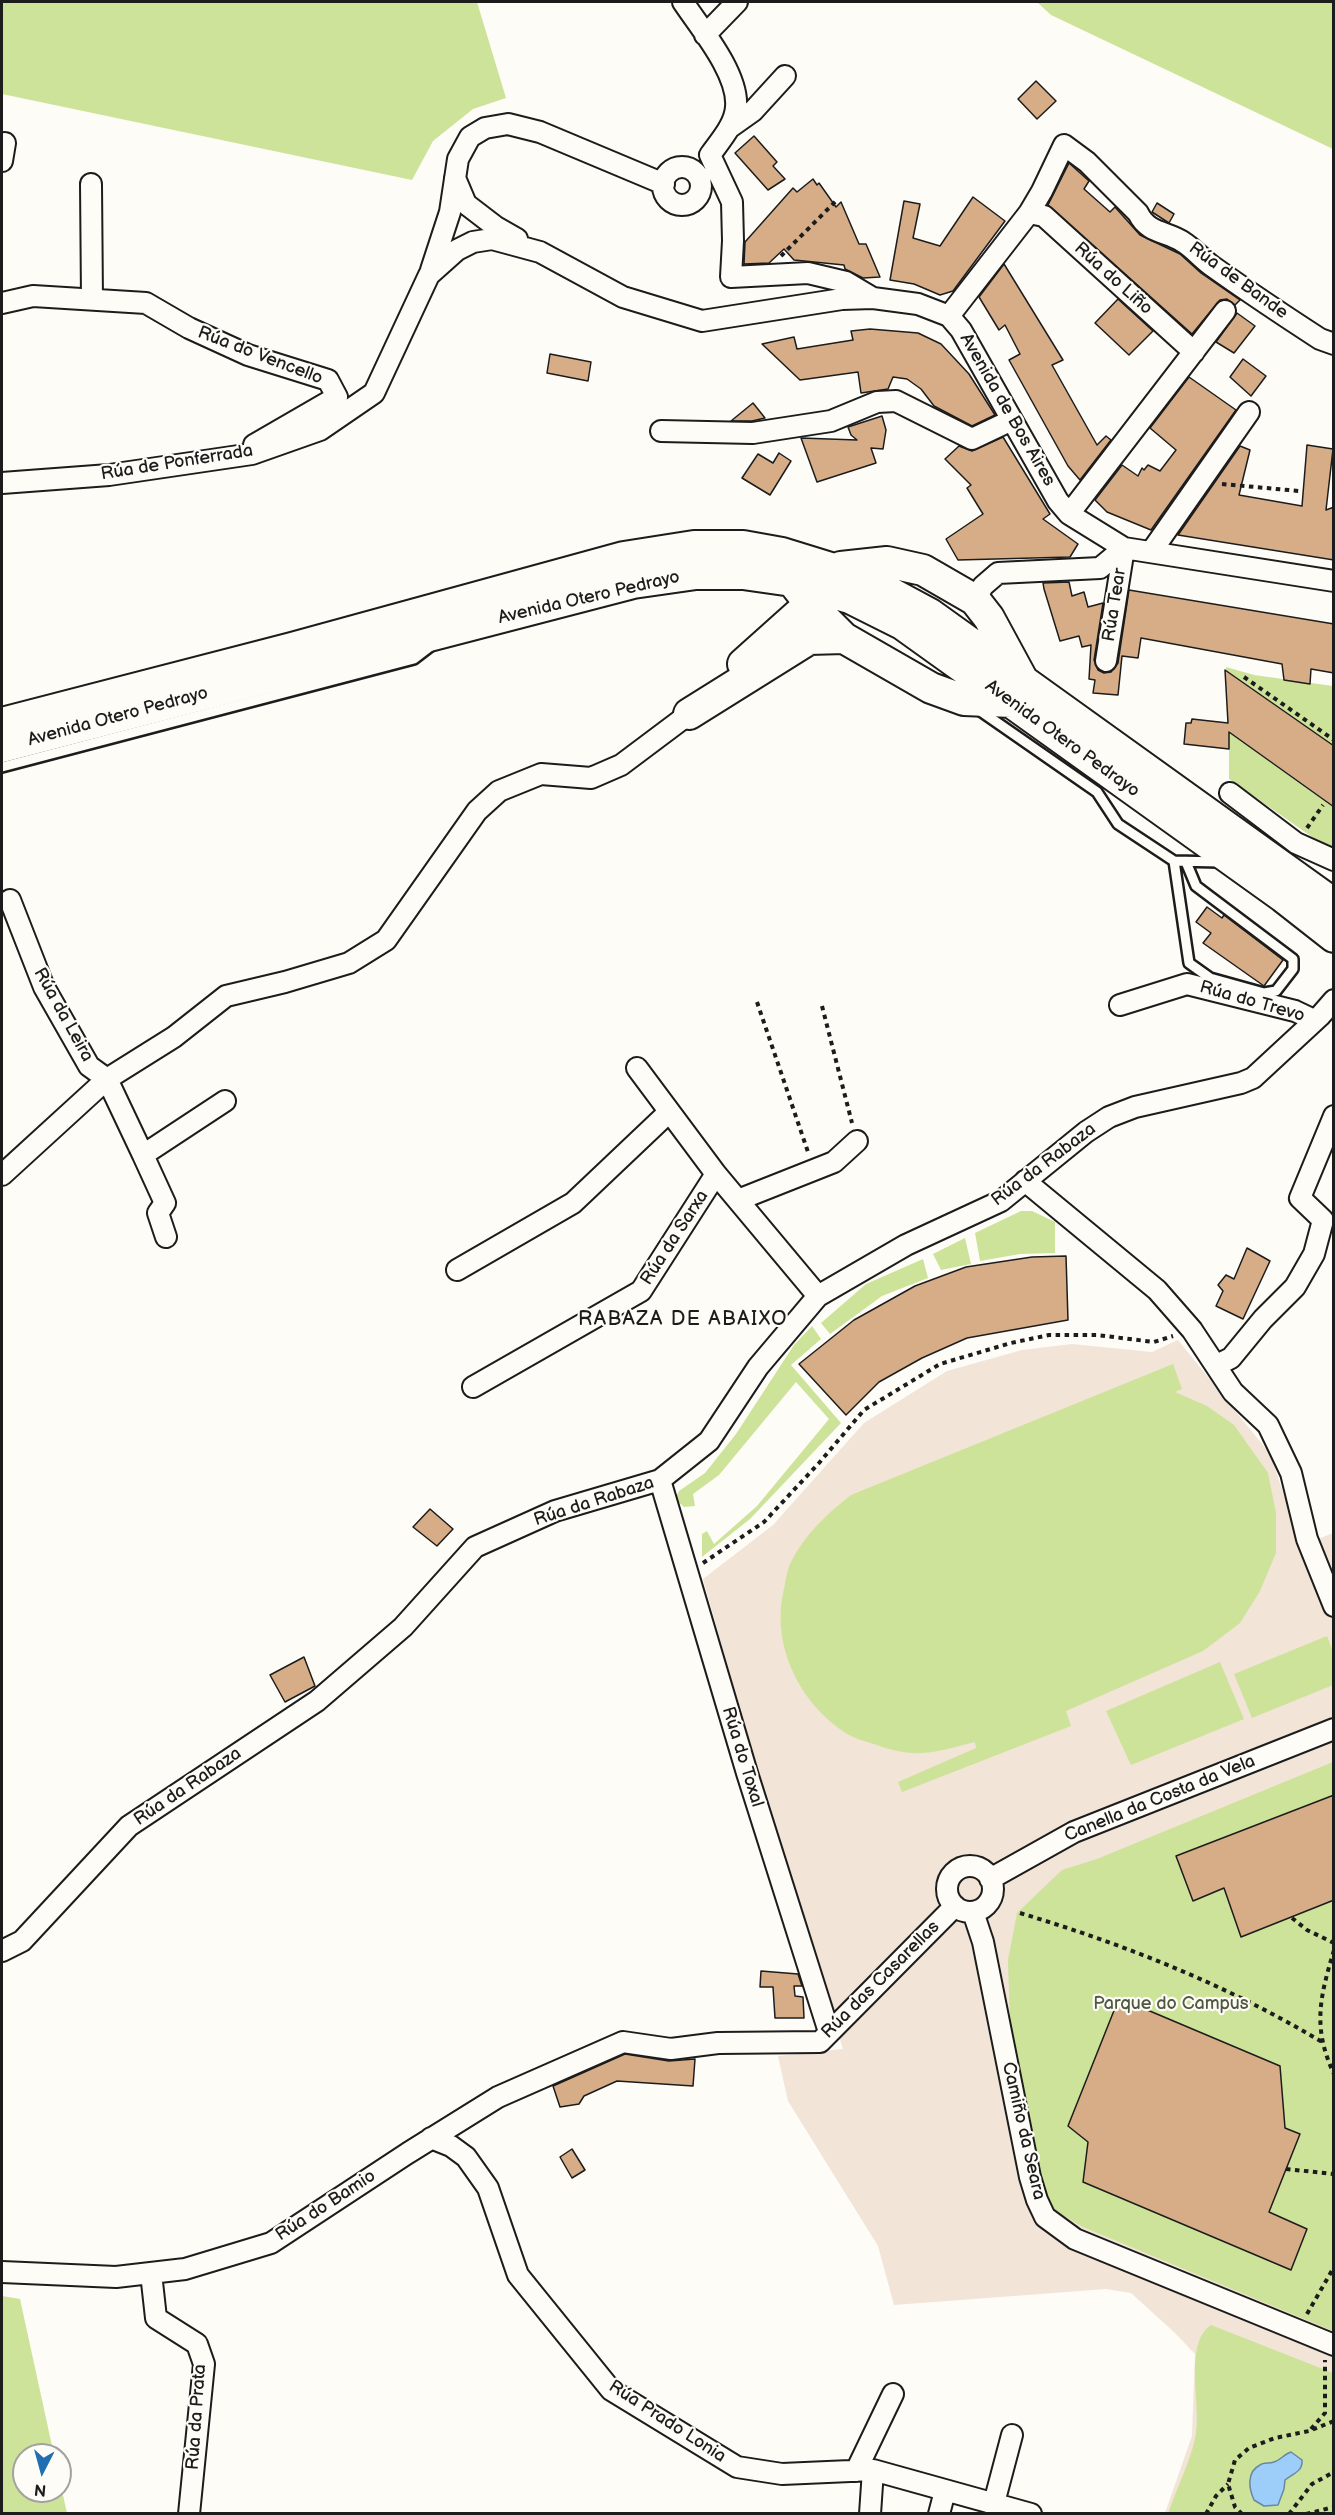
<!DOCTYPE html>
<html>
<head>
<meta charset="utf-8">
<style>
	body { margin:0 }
	#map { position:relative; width:1335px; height:2515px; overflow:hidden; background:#fdfcf7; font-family:"Balsamiq Sans",sans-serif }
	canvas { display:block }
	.frame { position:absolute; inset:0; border:3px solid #1c1c1c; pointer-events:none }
	.north { position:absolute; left:12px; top:2443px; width:60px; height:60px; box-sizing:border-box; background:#fdfcf7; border:2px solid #a3a29f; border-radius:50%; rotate:186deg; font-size:16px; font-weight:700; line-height:24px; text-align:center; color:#1c1c1c }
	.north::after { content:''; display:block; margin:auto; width:21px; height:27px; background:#1f6fb2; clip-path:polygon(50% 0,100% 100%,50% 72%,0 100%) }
</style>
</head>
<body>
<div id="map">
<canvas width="1335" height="2515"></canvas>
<div class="frame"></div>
<div class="north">N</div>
</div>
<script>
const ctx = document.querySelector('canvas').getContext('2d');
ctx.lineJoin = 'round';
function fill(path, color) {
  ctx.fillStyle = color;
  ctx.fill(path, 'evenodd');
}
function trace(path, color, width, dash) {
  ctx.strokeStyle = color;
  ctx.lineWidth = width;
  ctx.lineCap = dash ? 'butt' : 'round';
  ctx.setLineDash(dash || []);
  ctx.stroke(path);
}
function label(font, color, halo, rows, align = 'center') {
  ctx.font = font + ' "Balsamiq Sans",sans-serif';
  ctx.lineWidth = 4.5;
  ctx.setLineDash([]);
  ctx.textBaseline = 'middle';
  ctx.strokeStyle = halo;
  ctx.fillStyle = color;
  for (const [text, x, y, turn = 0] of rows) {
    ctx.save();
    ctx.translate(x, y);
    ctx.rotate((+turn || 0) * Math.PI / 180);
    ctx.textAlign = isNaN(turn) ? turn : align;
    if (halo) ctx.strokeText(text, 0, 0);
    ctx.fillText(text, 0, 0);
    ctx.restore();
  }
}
fill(new Path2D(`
	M1178,1340L1270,1454L1301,1546L1333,1533V2513H1165L1192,2436L1195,2354L1174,2332L1131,2293L1106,2289L894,2305L878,2246L788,2101L778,2056L843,2049L750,1746L703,1579L773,1525L864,1423L947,1371L1022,1350L1072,1344L1152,1352Z`), '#f2e4d6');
fill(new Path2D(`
	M2,2H477L506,98L473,109L433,141L412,180L2,94Z
	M1037,2H1333V149L1051,15Z
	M1226,667L1254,675L1333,686V746L1236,678H1226Z
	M1229,732L1333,807V848L1318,841L1229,779Z
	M1021,1211H1032L1055,1222V1253L1020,1254L980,1261L975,1233Z
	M965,1238L971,1264L941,1270L933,1254Z
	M923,1259L928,1278L882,1296L830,1334L821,1323L866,1284Z
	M812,1326L821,1339L791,1365L841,1423L750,1519L702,1557V1534L707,1531L714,1544L757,1506L829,1419L796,1382L719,1475L693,1494L695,1506L684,1507L675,1499L679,1491L705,1473L736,1434L794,1345Z
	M1173,1364L1182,1389L1175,1392L1207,1406L1234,1425L1268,1473L1276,1513V1553L1260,1591L1240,1623L1203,1651L1066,1711L1071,1726L902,1792L898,1782L976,1748L975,1742C958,1746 939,1752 922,1753C907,1754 890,1750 877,1745C869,1742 859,1740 851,1736C801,1707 770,1646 784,1589C786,1580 787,1570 791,1562C805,1534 827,1514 851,1495Z
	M1327,1636L1333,1652V1685L1252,1718L1234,1674Z
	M1220,1662L1244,1719L1131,1765L1106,1711Z
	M1333,1762V2331L1083,2227L1054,2210L1042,2183L1010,2022L1008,1960L1017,1913L1062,1870L1097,1859Z
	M2,2296L20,2299L54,2455H24V2491H60V2482L67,2513H2Z
	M1211,2325L1333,2373V2513L1168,2514C1176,2489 1189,2465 1195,2439C1203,2408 1182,2345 1211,2325Z`), '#cde399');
const water = new Path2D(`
	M1291,2452L1302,2460C1303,2472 1293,2473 1285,2480L1284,2489L1278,2505L1264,2506L1254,2500C1249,2489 1246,2472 1260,2465C1264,2462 1269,2464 1274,2462C1281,2460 1284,2454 1291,2452Z`);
fill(water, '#9ccef9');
trace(water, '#6987a1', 1.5);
const building = new Path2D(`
	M1036,81L1056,101L1037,119L1018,99Z
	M754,136L777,162L773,166L785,179L768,190L735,153Z
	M1069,163L1089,181L1084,189L1110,212L1115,207L1140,235L1180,254L1201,273L1240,300L1235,305L1227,299L1220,300L1192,334L1048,205Z
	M813,179L817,185L819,183L836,207L841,202L859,244H866L880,277L863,278L845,269L844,265L794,260L784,249L769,263L744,264L745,242L793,188L797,192Z
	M973,197L1005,221L953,291L940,295L914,284L890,280L904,201L920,204L913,238L940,246Z
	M1157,203L1174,214L1169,223L1152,212Z
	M1004,264L1063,360L1052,365L1097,445L1106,436L1111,440L1080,480L1068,466L1009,360L1020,354L1005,325L999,330L979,297Z
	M1118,299L1153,331L1129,355L1095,323Z
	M1237,313L1255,326L1234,353L1216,342Z
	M870,329L918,333L941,344L969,374L995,415L972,426L934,406L921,389L907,379L893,377L888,389L861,393L858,372L800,380L762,344L794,337L797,349L853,340L851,331Z
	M550,354L591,362L588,381L547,373Z
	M1243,359L1266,376L1251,396L1230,377Z
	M1189,377L1236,410L1151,530L1107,512L1095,500L1122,465L1138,476L1142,468L1144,470L1148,465L1160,471L1176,450L1150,428Z
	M753,403L765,418L752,421H731Z
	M882,416L886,430L883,449L871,448L876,463L817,482L801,438L857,440L851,435L848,427Z
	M1003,437L1050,514L1043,519L1078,544L1070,557L958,560L946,539L983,514L967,488L971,485L945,459L959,446L972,451Z
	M1307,445L1333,449L1326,510L1334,507V560L1178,535L1240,446L1250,450L1239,495L1302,506Z
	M779,453L791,461L770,495L742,478L758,454L773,463Z
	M1069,582L1072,596L1084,592L1088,607L1103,603L1094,660L1098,670L1104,673L1111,672L1118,663L1129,590L1334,624V673L1311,669L1310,684L1284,680L1282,664L1141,638L1138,658L1122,656L1118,695L1093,693L1095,680L1089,679L1091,645L1082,647L1079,636L1060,641L1044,589L1043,583Z
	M1225,670L1334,746V807L1229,732V749L1184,744L1186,723H1191L1192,719L1228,723Z
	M1207,907L1222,918L1224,915L1283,960L1264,986L1203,943L1211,933L1196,922Z
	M1247,1248L1270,1261L1243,1319L1216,1306L1223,1291L1218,1285L1226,1275L1234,1279Z
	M1066,1256L1068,1320L967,1338L922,1358L879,1382L846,1415L799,1364L854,1320L915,1286L966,1267L1032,1257Z
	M430,1509L453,1529L437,1546L413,1527Z
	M304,1657L315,1686L285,1702L270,1675Z
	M1334,1795V1900L1241,1937L1224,1888L1193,1901L1176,1856Z
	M761,1971L798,1974L802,1986H794L795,1996L803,1997L804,2018H775L773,1987H760Z
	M1119,1998L1280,2066L1285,2128L1300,2134L1269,2212L1307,2229L1291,2270L1083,2182L1088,2142L1068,2126Z
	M625,2054L669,2061L695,2059L693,2086L617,2081L584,2096L579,2104L560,2107L553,2086Z
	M572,2149L585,2170L572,2178L560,2157Z`);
fill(building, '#d7ad88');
trace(building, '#1c1c1c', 1.5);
const service = new Path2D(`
	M979,710L1097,792L1118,824L1174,861L1220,862
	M2,767L414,659L431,646
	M1174,861L1189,963L1210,978L1264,993L1276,991L1293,969V959L1196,886L1186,862`);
const minor = new Path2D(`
	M683,2C701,29 739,74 736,107C735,125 719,142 710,155L732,202L733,241L731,277L808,273L846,282L873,298
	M705,35L737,2
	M729,128L753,111L785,76
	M2,161L5,143
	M663 186a19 19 0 1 1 38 0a19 19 0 1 1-38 0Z
	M455,178L466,204L496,227L517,239
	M91,184L92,299
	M1029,213L1042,191L1064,145L1087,162L1138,213C1148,234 1167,231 1183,242C1193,248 1202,259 1212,266C1247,291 1283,315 1320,339L1334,344
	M431,270L450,212L458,159L470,137L485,128L508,124L540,132L664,184
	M2,303L33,296L146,303L189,328L248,355L328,380L337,397L254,445
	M949,316L1029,213L1044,216L1194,352
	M661,431L753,433L831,421L877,402L896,401L972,439L1012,420
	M2,483L109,475L252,454L320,430L374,393L429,275L457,250L473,242L492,239L540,252L623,297L702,321L842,299L873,298L918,304L949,316L961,330L1058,501L1069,514L1124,548L1334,581
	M1069,514L1225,311
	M1151,552L1249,412
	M975,600L983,586L998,573L1100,568L1124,548
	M1106,661L1124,548
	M1230,793L1296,843L1334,860
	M10,900L44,987L89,1066L107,1079L143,1155L225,1101
	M1120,1005L1187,984L1295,1011L1314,1020
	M637,1068L716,1174L818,1296
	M143,1155L165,1203L158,1213L166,1237
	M2,1175L107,1079L174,1037L226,996L285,982L349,963L386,940L477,811L499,791L541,774L591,778L621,765L689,714
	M1025,1181L1157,1290L1192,1330L1233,1392L1268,1425L1291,1473L1307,1539L1334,1606
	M738,1200L834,1162L857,1141
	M457,1270L573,1203L669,1112
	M1217,1365L1231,1358L1263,1319L1295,1287L1314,1254L1323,1220L1300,1198L1334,1116
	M473,1387L641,1291L716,1174
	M660,1480L747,1773L829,2032
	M947 1889a23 23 0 1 1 46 0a23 23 0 1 1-46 0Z
	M990,1879L1074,1832L1334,1729
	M973,1912L983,1942L1030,2177L1037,2200L1045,2217L1075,2239L1334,2345
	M2,1951L22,1941L129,1826L317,1701L403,1627L475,1547L555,1511L660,1480L709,1441L758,1367L818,1296L906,1245L1001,1201L1086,1132L1109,1117L1135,1107L1241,1083L1253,1078L1320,1016L1334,1000
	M431,2138L451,2146L466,2157L488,2188L518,2275L611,2390L737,2467L782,2474L873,2470L1031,2514
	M2,2272L116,2277L185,2269L271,2243L408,2153L498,2097L623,2042L671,2049L718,2043L820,2042L955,1906
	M151,2273L156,2318L197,2344L204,2364L189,2514
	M856,2471L893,2394
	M994,2503L1012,2435
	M870,2514L873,2470
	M939,2514L945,2491`);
const primary = new Path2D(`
	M841,567L887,562L923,570L975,600L989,618L1021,677
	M792,581L810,604L844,638L931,688L964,700L1012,702
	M743,664L810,604
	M689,714L809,639L844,638
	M2,723L292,648L624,557L694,546H743L782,553L863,578L930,614L1334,904
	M2,747L633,583L696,574H743L792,581L850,598L902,624L1283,897L1334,937`);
trace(service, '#1c1c1c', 14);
trace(minor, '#1c1c1c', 24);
trace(primary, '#1c1c1c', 34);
trace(new Path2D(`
	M781,256L837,200
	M1222,484L1299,491
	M1244,677L1334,740
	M1307,828L1323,805
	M757,1002L808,1152
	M822,1006L852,1123
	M703,1563L764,1522L819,1463L864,1410L940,1364L1011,1343L1049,1335H1097L1154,1342L1173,1336
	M1020,1913C1126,1945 1227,1985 1322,2042
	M1292,1918L1307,1930L1334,1943
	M1334,1950C1320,1997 1312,2027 1334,2074
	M1286,2169L1334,2174
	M1307,2314L1334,2267
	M1311,2429L1325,2413V2360
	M1206,2514L1216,2496L1228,2484
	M1242,2514L1235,2507L1228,2484L1235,2460L1249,2448L1275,2438L1309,2431L1334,2421
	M1289,2514L1312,2484L1334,2472
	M1306,2514L1334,2507`), '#1c1c1c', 4, [4.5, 4.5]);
trace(service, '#fdfcf7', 9);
trace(minor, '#fdfcf7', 20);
trace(primary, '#fdfcf7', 30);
label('18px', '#1c1c1c', '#fdfcf7', [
	["Rúa do Liño",1113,279,42],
	["Rúa de Bande",1238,281,36],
	["Rúa do Vencello",260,356,21],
	["Avenida de Bos Aires",1007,410,60],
	["Rúa de Ponferrada",177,463,-9],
	["Avenida Otero Pedrayo",589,598,-13],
	["Rúa Tear",1115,605,-81],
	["Avenida Otero Pedrayo",118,717,-15],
	["Avenida Otero Pedrayo",1062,739,36],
	["Rúa do Trevo",1252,1002,16],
	["Rúa da Leira",63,1015,61],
	["Rúa da Rabaza",1044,1165,-37],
	["Rúa da Sarxa",675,1238,-57],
	["Rúa da Rabaza",594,1502,-18],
	["Rúa do Toxal",742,1757,73],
	["Rúa da Rabaza",188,1787,-34],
	["Canella da Costa da Vela",1160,1799,-22],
	["Rúa das Casarellas",881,1980,-45],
	["Camiño da Seara",1023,2131,77],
	["Rúa do Bamio",326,2206,-33],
	["Rúa da Prata",197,2417,-86],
	["Rúa Prado Lonia",667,2422,33]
]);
label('18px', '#515842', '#fdfcf7', [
	["Parque do Campus",1171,2004]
]);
ctx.letterSpacing = '1.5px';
label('20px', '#1c1c1c', '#fdfcf7', [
	["RABAZA DE ABAIXO",683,1320]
]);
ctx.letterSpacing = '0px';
</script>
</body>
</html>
